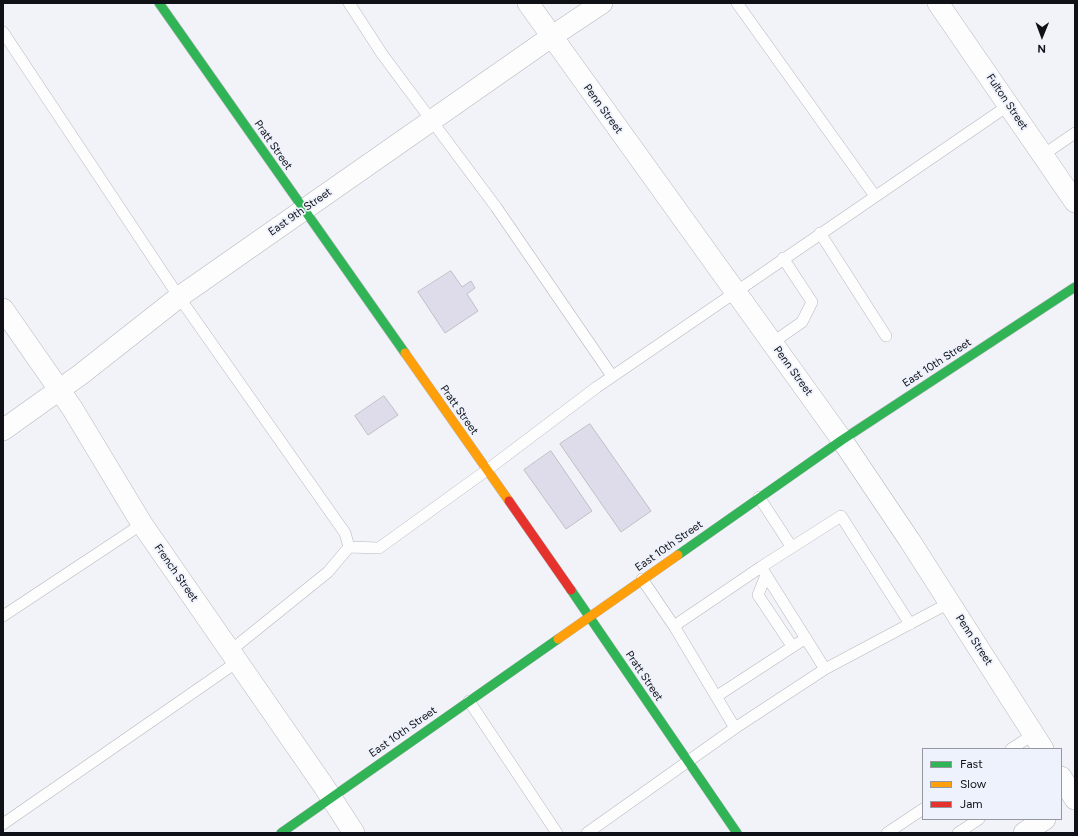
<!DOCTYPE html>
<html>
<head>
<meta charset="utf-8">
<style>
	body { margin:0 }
	#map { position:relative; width:1078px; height:836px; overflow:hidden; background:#f2f3f8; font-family:Figtree,sans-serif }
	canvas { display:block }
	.frame { position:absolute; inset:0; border:4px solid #0f1116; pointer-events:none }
	.legend { position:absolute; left:922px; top:748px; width:140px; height:72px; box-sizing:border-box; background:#eef2fc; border:1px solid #9598a0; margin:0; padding:5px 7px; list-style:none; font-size:12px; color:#0f1116 }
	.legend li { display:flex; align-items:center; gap:8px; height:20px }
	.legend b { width:20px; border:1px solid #9598a0 }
	.north { position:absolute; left:1022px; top:16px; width:40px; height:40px; -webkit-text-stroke:3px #eef2fc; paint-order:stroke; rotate:181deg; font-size:11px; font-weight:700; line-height:16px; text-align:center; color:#0f1116 }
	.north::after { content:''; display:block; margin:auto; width:14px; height:18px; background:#0f1116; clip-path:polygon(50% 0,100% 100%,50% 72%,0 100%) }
</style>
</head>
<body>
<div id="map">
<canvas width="1078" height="836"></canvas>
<div class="frame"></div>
<ul class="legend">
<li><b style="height:5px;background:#30b455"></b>Fast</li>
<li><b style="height:5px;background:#ff9f0a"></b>Slow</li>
<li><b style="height:5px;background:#e5322d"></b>Jam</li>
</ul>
<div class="north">N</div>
</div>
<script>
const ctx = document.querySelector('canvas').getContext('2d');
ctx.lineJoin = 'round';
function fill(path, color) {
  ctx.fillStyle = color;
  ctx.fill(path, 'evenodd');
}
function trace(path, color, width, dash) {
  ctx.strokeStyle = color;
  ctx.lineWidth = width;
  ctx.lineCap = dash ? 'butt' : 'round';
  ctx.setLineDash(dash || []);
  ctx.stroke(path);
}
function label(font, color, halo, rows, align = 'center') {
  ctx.font = font + ' Figtree,sans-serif';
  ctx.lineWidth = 3.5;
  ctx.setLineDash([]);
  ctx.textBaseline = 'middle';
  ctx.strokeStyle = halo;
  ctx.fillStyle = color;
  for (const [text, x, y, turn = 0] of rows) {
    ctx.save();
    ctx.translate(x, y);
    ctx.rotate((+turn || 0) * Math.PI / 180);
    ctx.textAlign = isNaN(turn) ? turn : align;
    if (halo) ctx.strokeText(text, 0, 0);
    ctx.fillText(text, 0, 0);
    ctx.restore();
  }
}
const building = new Path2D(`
	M451,271L462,287L471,281L475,288L467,294L478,311L445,333L418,292Z
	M384,396L398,415L368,435L355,416Z
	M590,424L651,511L621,532L560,444Z
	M551,451L592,511L566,529L524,470Z`);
fill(building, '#dedbea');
trace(building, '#bfbec4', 1);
const lane = new Path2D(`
	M349,3L382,54L496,207L612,376
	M737,3L875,196
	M3,32L179,297L345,533L349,547L328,572L230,651
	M1043,155L1075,133
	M820,233L886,336
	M772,343L802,322L812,302L783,258
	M759,497L791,546
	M349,547L379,548L487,470L597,387L1009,105
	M761,567L841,516L910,624
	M766,575L758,595L792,646
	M642,579L674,626L735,728L825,669L761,567L674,626
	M3,616L142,524
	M825,669L949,603
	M717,696L806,638
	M469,701L557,833
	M1011,749L1034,734
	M3,824L237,662
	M587,833L735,728
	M887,833L923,809
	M958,833L979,819`);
const street = new Path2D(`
	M528,3L842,440L910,541L1043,749
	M938,3L1075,202
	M3,309L72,408L142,524L323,785L354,833
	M3,430L80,375L179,297L551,37L602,3
	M1061,777L1075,799
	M1024,833L1045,819`);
const fast = new Path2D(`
	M159,3L405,353
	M678,555L842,440L1075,287
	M571,590L737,833
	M281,833L558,639`);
const slow = new Path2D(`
	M405,353L509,501
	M558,639L678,555`);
const jam = new Path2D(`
	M509,501L571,590`);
trace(lane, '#b6b8bd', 12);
trace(street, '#b6b8bd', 22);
trace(fast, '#b6b8bd', 10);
trace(slow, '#b6b8bd', 10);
trace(jam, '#b6b8bd', 10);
trace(lane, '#fdfdfe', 11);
trace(street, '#fdfdfe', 21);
trace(fast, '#30b455', 9);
trace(slow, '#ff9f0a', 9);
trace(jam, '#e5322d', 9);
label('11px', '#0f1116', '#eef2fc', [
	["Fulton Street",1007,102,56],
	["Penn Street",603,109,54],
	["Pratt Street",273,145,55],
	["East 9th Street",300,212,-35],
	["East 10th Street",937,363,-33],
	["Penn Street",793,371,54],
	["Pratt Street",459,410,55],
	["East 10th Street",669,546,-35],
	["French Street",176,573,55],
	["Penn Street",974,640,57],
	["Pratt Street",644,676,56],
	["East 10th Street",403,732,-35]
]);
</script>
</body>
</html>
